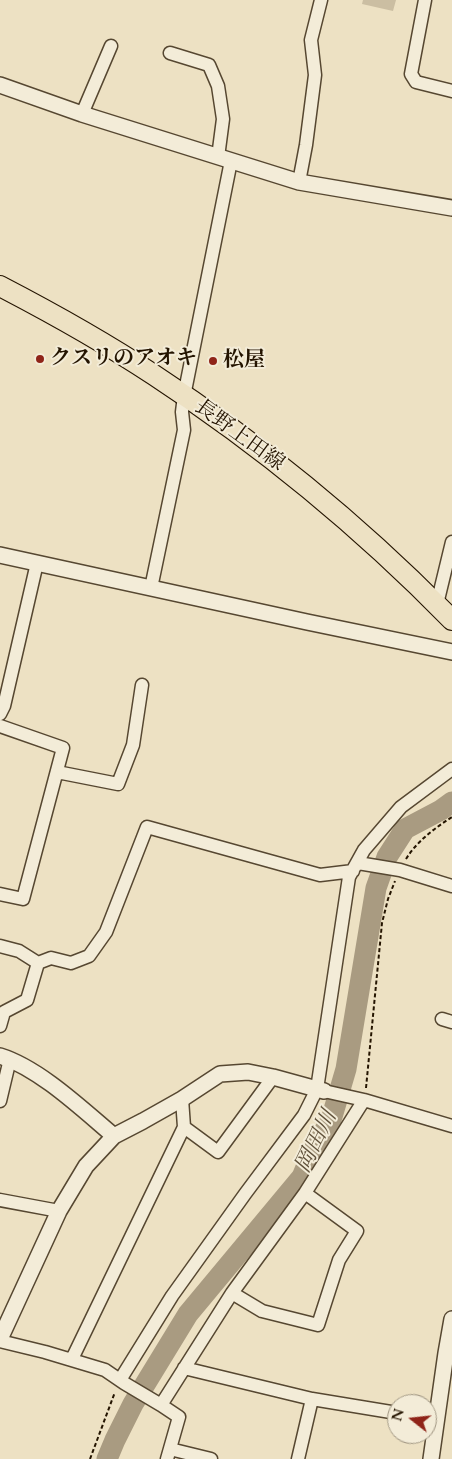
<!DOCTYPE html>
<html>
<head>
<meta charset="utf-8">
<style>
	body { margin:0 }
	#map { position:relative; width:452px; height:1459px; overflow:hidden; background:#ede1c3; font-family:Cardo,serif }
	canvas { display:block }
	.north { position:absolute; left:387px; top:1394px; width:50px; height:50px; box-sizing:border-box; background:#f3ecd8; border:1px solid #a09682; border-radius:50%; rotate:286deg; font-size:14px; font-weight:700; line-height:20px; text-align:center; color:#241400 }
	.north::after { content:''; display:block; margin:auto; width:18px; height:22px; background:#8f2418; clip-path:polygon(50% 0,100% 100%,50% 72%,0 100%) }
</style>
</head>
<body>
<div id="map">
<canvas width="452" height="1459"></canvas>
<div class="north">N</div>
</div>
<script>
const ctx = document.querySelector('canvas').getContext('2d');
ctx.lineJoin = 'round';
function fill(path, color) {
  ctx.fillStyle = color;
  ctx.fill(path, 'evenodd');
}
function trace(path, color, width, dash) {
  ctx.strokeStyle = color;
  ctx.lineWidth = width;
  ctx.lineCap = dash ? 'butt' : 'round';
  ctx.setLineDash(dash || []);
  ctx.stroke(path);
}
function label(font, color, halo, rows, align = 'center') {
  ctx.font = font + ' Cardo,"Noto Serif JP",serif';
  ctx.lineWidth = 4;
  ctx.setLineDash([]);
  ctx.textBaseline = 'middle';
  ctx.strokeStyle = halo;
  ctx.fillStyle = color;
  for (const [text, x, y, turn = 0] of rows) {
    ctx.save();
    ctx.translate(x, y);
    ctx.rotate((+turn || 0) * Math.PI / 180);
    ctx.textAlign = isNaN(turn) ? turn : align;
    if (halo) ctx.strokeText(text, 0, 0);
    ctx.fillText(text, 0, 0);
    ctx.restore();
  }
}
fill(new Path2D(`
	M363,0H396L393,11L362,4Z`), '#cbbea2');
trace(new Path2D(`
	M107,1459L115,1440L133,1404L188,1314L302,1177L315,1146L331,1120L346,1069L376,888L387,857L405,829L441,810L452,802`), '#a99b81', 21);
const minor = new Path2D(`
	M425,0L411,74L416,82L452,91
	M170,53L209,65L218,86L223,119L218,157
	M82,114L111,46
	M299,182L306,145L315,75L311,40L321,0
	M151,588L184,430L182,412L184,396L231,161
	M437,604L452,542
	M0,714L4,706L37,563
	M0,726L63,748L23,899L0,894
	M57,772L118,784L133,745L142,685
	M358,863L400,870L452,886
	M0,946L19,951L38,963
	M38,963L51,958L71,963L89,956L106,932L147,827L320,875L353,871
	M442,1019L452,1022
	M0,1026L4,1012L27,1000L38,963
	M324,1091L364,1100L452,1126
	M0,1101L10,1059
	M184,1127L218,1152L273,1077
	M0,1200L59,1211
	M232,1293L262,1311L318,1325L339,1260L357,1231L305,1193
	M0,1341L45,1352L105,1370L124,1383L161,1405L179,1417L167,1459
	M72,1359L184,1127L182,1099
	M184,1368L312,1399L397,1413
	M120,1380L172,1296L245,1194L304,1115L317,1089L349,877L364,850L401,807L452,769
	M161,1405L232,1293L305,1193L364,1100
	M170,1449L211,1459
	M298,1459L312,1399`);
const tertiary = new Path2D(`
	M0,85L82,114L299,182L452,208
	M0,555L307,622L452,652
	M0,1056C39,1068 82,1109 114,1136
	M0,1339L59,1211L86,1166L114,1136L143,1121L182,1099L220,1074L248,1072L273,1077L324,1091
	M431,1459L446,1353L452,1319`);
const primary = new Path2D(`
	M0,286C52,313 104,342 154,375C261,445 362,528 452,620`);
trace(minor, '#564731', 15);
trace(tertiary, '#564731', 18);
trace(primary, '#241400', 22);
trace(new Path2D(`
	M406,859C417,841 435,828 452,817
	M366,1088L382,923L388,899L395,881
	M90,1459L115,1392`), '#241400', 2, [4, 2.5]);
trace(minor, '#f3ecd8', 12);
trace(tertiary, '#f3ecd8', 15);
trace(primary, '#ede1c3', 20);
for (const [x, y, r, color] of [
	[40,359,5,"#8f2418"],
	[213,361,5,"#8f2418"]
]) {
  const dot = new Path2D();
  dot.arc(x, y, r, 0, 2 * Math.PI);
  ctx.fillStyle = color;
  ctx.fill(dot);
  trace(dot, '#f3ecd8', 2);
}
label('bold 21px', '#241400', '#f3ecd8', [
	["クスリのアオキ",50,359],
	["松屋",223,361]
], 'left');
label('21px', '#241400', '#f3ecd8', [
	["長野上田線",239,436,36]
]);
label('italic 22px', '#60513a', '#f3ecd8', [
	["岡田川",317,1142,-64]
]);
</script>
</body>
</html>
